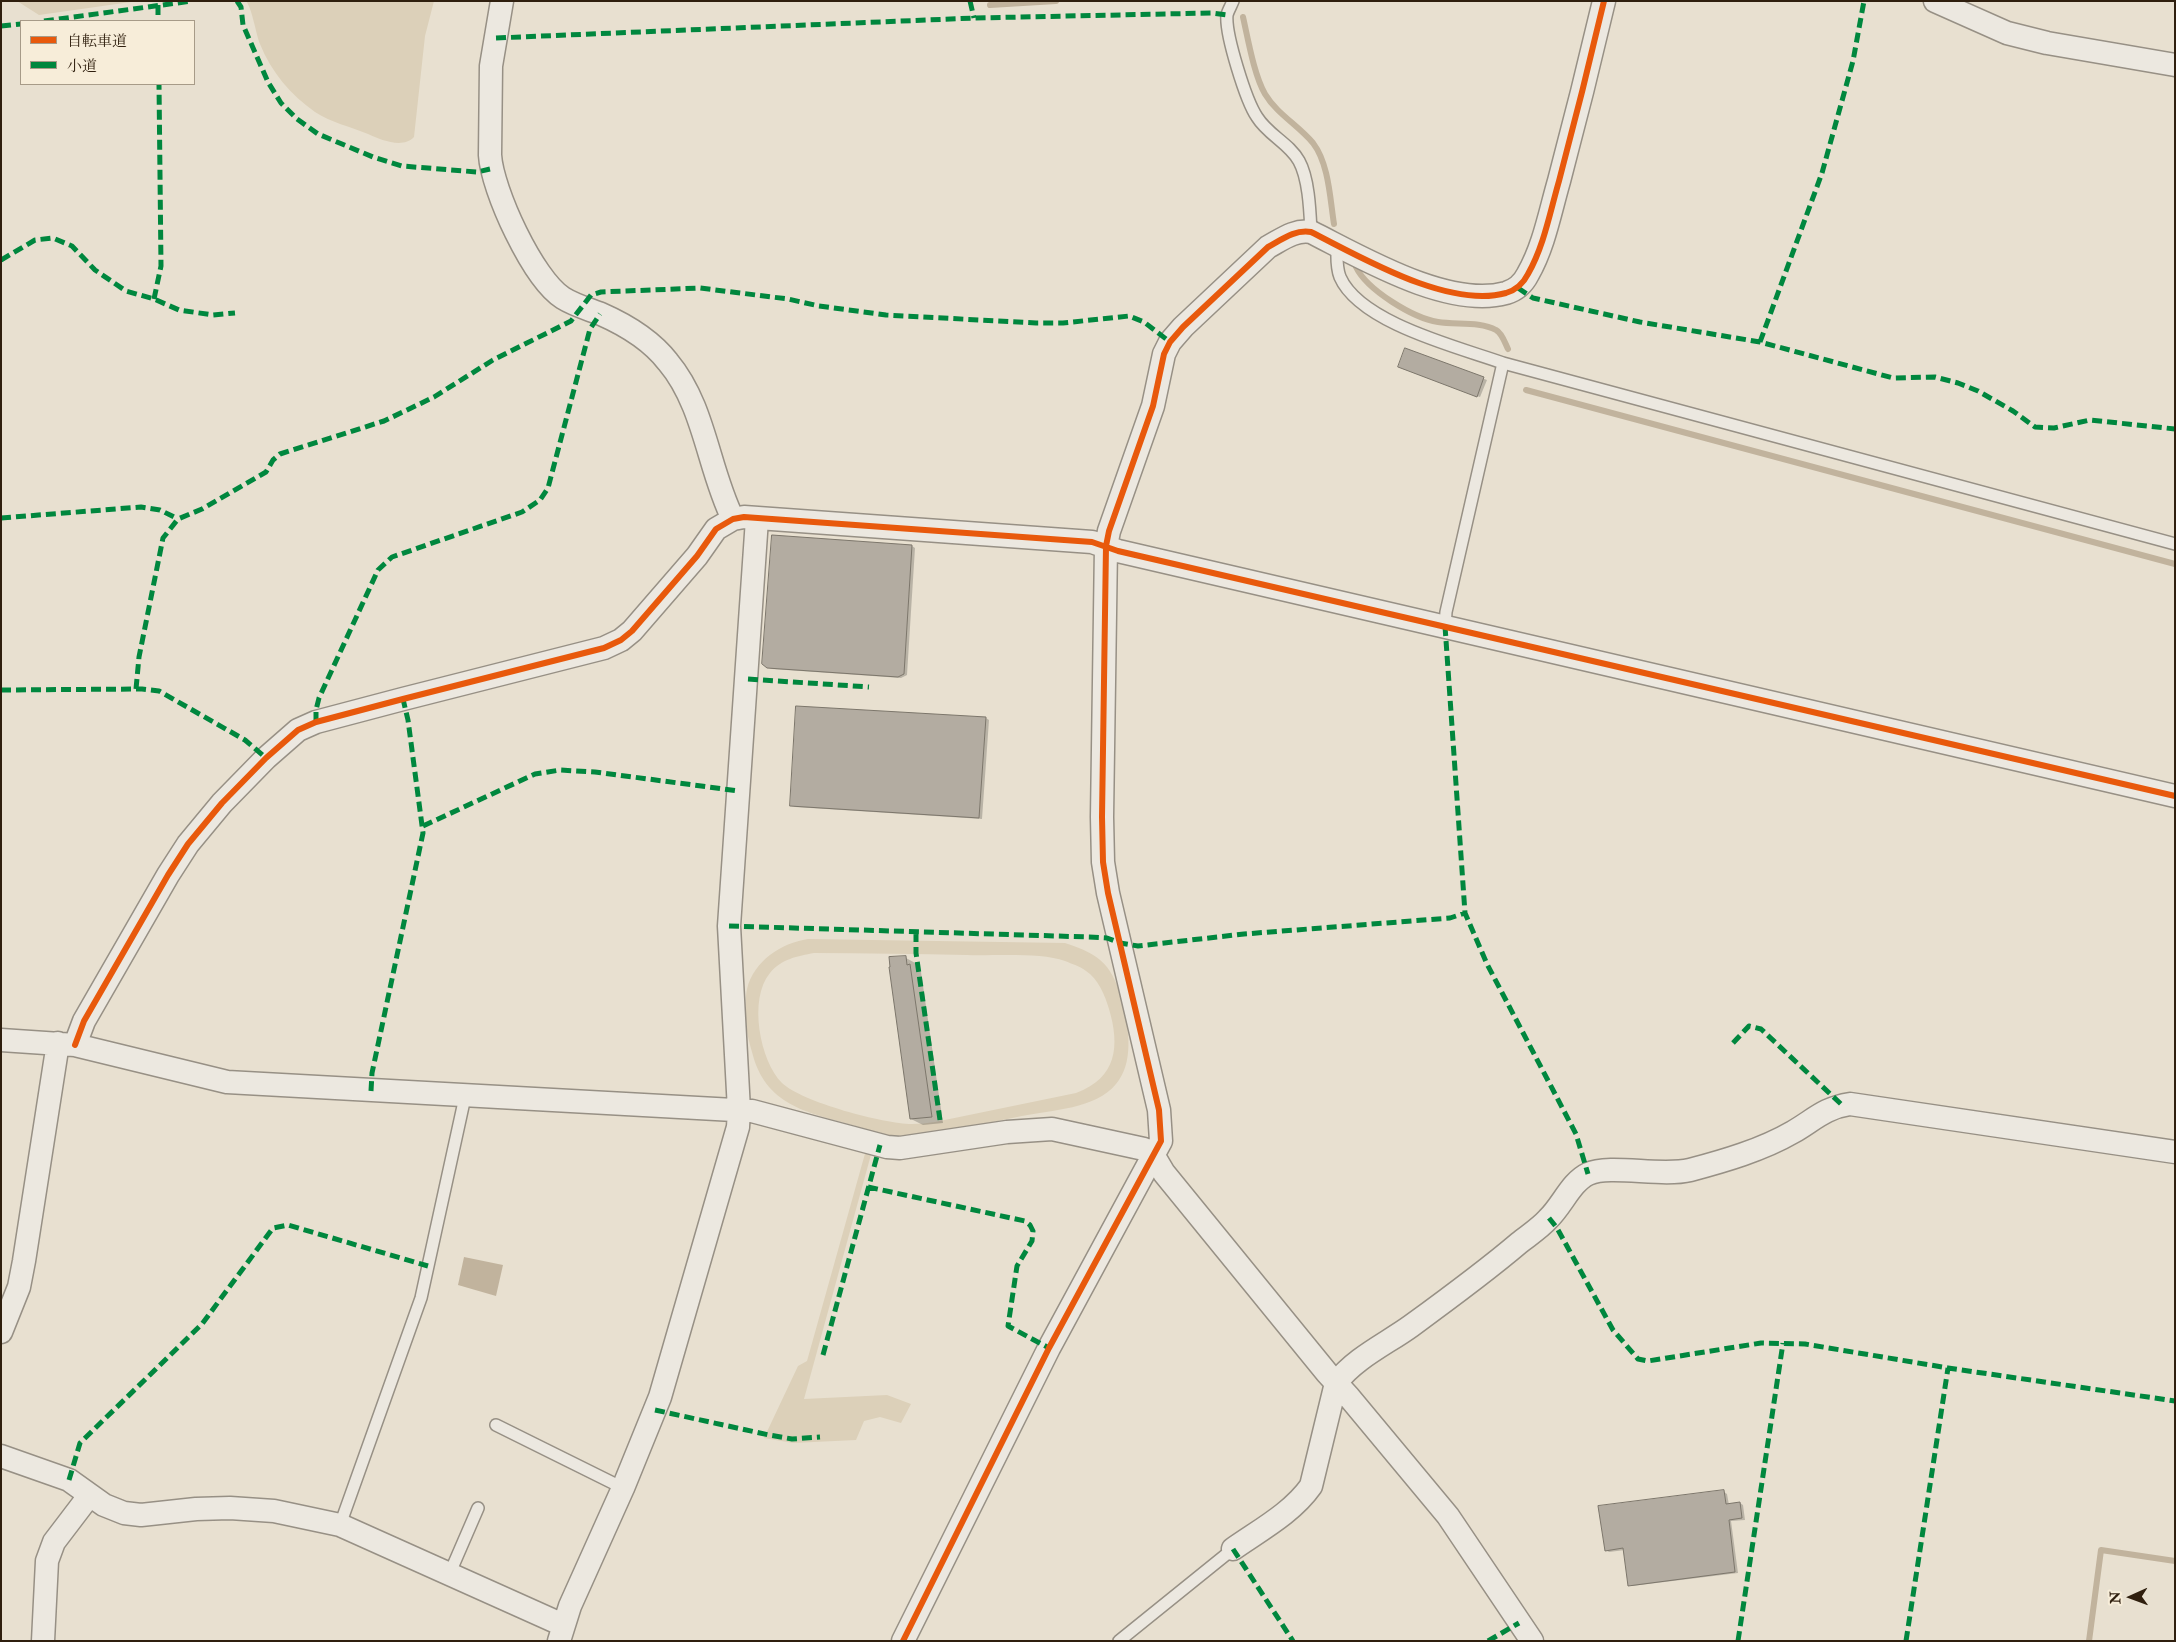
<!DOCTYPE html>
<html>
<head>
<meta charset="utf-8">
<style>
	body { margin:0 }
	#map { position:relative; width:2176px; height:1642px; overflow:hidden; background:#e8e0d0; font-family:"IM FELL Double Pica","Noto Serif JP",serif }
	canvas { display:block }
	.frame { position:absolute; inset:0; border:2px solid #2f1f0e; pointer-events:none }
	.legend { position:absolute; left:20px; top:20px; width:175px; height:65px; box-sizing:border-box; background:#f7edd9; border:1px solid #a79b88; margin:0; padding:6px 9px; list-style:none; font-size:15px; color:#2f1f0e }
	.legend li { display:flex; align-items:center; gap:10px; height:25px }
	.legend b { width:25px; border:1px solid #a79b88 }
	.north { position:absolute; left:2106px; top:1572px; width:50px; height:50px; -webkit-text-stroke:4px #f7edd9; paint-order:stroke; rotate:268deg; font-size:14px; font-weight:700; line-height:20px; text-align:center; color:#2f1f0e }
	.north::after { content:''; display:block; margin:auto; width:18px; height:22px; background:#2f1f0e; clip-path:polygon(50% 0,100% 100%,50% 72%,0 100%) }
</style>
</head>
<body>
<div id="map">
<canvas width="2176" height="1642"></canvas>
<div class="frame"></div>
<ul class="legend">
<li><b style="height:6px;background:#e8590c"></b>自転車道</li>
<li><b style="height:6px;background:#00873e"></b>小道</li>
</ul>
<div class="north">N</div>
</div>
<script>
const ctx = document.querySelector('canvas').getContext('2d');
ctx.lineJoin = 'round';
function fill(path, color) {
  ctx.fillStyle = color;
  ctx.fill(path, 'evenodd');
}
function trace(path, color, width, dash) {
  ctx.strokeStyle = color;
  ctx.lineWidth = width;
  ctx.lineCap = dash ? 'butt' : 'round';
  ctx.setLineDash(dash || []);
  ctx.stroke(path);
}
fill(new Path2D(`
	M17,1H138L39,15Z
	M246,1H434L425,36L414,137C403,149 381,140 368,134C351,127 330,122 315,112C291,95 271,72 260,44C256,34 252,8 246,1Z
	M808,939L1065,943C1102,955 1113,966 1123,1004C1129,1029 1134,1063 1116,1084C1096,1109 1051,1110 1022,1116C996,1121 970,1127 944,1132C933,1134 921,1138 911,1138C892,1139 870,1130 852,1125C806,1112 765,1105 752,1052C749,1041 746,1031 746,1019C746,1009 745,998 747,989C754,961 781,943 808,939ZM814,953C865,953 916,954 967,955C993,956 1041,952 1065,961C1072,964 1080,966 1086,971C1098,979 1105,995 1109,1009C1120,1046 1117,1078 1076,1093L935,1122C927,1123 920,1124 912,1124C884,1124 802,1102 782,1083C760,1061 748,999 770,973C781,959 798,956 814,953Z
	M866,1150L872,1151L804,1399L887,1395L911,1404L901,1423L880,1417L864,1421L856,1440L793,1443L764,1438L798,1366L807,1361Z`), '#dcd0b9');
fill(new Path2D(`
	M464,1257L503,1265L496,1296L458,1285Z`), '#c1b39d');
fill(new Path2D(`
	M1406,350L1487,380L1480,397L1403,369Z
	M912,546L915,548L907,675L901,678L772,669L768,667Z
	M797,707L986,718L989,720L982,819L795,807L792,805Z
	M906,958L917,964V970L921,972L943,1123L923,1125L911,1119Z
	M1724,1492L1727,1494L1729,1505L1740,1503L1743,1505L1745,1520L1731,1521L1738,1573L1632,1586L1629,1584L1625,1550L1609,1552L1606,1550Z`), '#0003');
trace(new Path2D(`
	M990,5L1056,1
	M1243,17C1248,39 1254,75 1265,94C1277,114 1298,125 1313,143C1329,164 1330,199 1334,224
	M1356,267C1367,290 1413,318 1438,322C1456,325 1480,321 1496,330C1502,333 1505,343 1508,349
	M1526,390L2175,564
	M2089,1641L2101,1550L2175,1561`), '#c1b39d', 6);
const building = new Path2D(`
	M1405,348L1484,377L1477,397L1398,367Z
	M772,535L912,545L904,674L898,677L767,668L762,664Z
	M796,706L986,717L979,818L790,806Z
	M906,956L907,965L910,964L932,1117L910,1119L889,967H890L889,957Z
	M1724,1490L1726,1504L1740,1502L1742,1518L1729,1520L1735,1572L1628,1586L1623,1548L1605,1551L1598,1506Z`);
fill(building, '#b3aca1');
trace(building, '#7c766b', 1);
const lane = new Path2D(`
	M1233,1C1231,6 1228,11 1227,15C1225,34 1246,101 1257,117C1268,135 1289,143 1299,161C1309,179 1310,212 1311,232
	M1337,246C1337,257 1336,267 1340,277C1360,323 1458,347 1503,363L2175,544
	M1445,626L1446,612L1503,363
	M496,1425L623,1488
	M340,1525L421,1298L465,1097
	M449,1575L478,1508
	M1119,1641L1233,1549`);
const street = new Path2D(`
	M502,1L491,66L490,155C492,190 533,279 563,298C574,305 588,309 601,314C626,325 651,340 668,362C705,406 708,469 733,519
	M1935,1L2007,33L2047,43L2175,65
	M1,1040L75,1045L227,1082L752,1111L887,1147L900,1148L1007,1132L1052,1129L1144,1149L1154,1156L1164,1173L1327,1373L1349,1397L1448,1516L1532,1641
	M75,1045L84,1021L168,875L188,844L222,803L266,758L298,730L316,722L403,699L604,648L621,640L632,631L697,556L716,529L733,519L744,517L1092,542L1118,551L2175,796
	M1,1332L19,1287L24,1261L58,1043
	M1,1456L69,1480L104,1505L124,1513L141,1515L196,1509L230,1508L274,1511L340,1525L563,1625
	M1233,1549C1260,1530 1292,1513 1311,1486L1336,1383C1355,1358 1386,1344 1411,1326C1448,1299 1485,1272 1519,1243C1529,1235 1540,1228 1548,1219C1562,1206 1571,1182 1588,1174C1610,1164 1661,1177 1690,1170C1724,1161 1762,1150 1793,1132C1814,1120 1824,1108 1850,1104L2175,1152
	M43,1641L47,1561L54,1542L89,1496
	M559,1641L570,1606L623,1488L660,1397L738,1127L739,1110L729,926L757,519
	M903,1641L1049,1348L1161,1141L1159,1110L1108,893L1103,862L1102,817L1106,546L1109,531L1153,406L1164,354L1170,342L1183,327L1268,247C1281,240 1295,229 1311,232C1361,257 1448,309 1506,293C1516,290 1523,284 1528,274C1544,246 1550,212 1559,181C1575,121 1590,61 1604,1`);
trace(lane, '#979085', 14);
trace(street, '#979085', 25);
trace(lane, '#ece8e0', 11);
trace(street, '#ece8e0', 22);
trace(new Path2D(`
	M237,1L241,7L243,25L268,82L281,103L297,119L318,134L373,157L402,166L477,172L490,169
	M970,1L974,18
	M158,5V21
	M44,21L192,1
	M1,26L21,24
	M496,38L974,18L1212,13L1227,15
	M1,260L35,240L53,238L72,246L95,270L126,291L154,299L179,310L213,315L235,313
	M1518,288L1533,298L1640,322L1760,342L1893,378L1935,377L1958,383L1978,391L2013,411L2035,427L2054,428L2090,420L2175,429
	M154,299L161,266L159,84
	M1760,342L1822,173L1853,61L1864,1
	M1,518L141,507L160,510L178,519
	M1445,626L1465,913L1487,964L1576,1134L1588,1174
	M748,679L869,687
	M136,689L139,657L163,538L178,519L202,509L266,472L273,460L280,454L384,421L434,397L493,360L571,321L591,295L601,292L700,288L788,299L819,306L886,315L1036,323H1063L1129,316L1144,322L1170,342
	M1,690L142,689L159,691L245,740L266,758
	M316,722V710L319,698L378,570L392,557L522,512L540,500L548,488L590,329L600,314
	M423,826L535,774L560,770L595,772L739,791
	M729,926L1089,937L1107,938L1120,943L1138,946L1244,934L1450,918L1465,913
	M916,932V953L940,1120
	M1733,1043L1749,1026L1761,1029L1842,1105
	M371,1091L372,1073L423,833L408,720L403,699
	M868,1187L1025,1221L1030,1225L1033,1231L1032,1241L1017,1266L1008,1326L1049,1348
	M1549,1218L1557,1228L1613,1330L1638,1359L1648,1361L1761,1343L1805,1344L1948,1368L2175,1401
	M823,1355L880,1145
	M655,1410L769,1435L792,1439L820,1437
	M69,1480L80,1443L202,1324L273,1228L288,1225L428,1266
	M1233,1549L1293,1641
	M1488,1641L1519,1623
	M1738,1641L1783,1343
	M1906,1641L1948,1368`), '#00873e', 5, [10, 5]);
trace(new Path2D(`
	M75,1045L84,1021L168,875L188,844L222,803L266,758L298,730L316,722L403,699L604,648L621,640L632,631L697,556L716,529L733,519L744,517L1092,542L1118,551L2175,796
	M903,1641L1049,1348L1161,1141L1159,1110L1108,893L1103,862L1102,817L1106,546L1109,531L1153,406L1164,354L1170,342L1183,327L1268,247C1281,240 1295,229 1311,232C1361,257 1448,309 1506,293C1516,290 1523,284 1528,274C1544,246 1550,212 1559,181C1575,121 1590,61 1604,1`), '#e8590c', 6);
</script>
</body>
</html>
